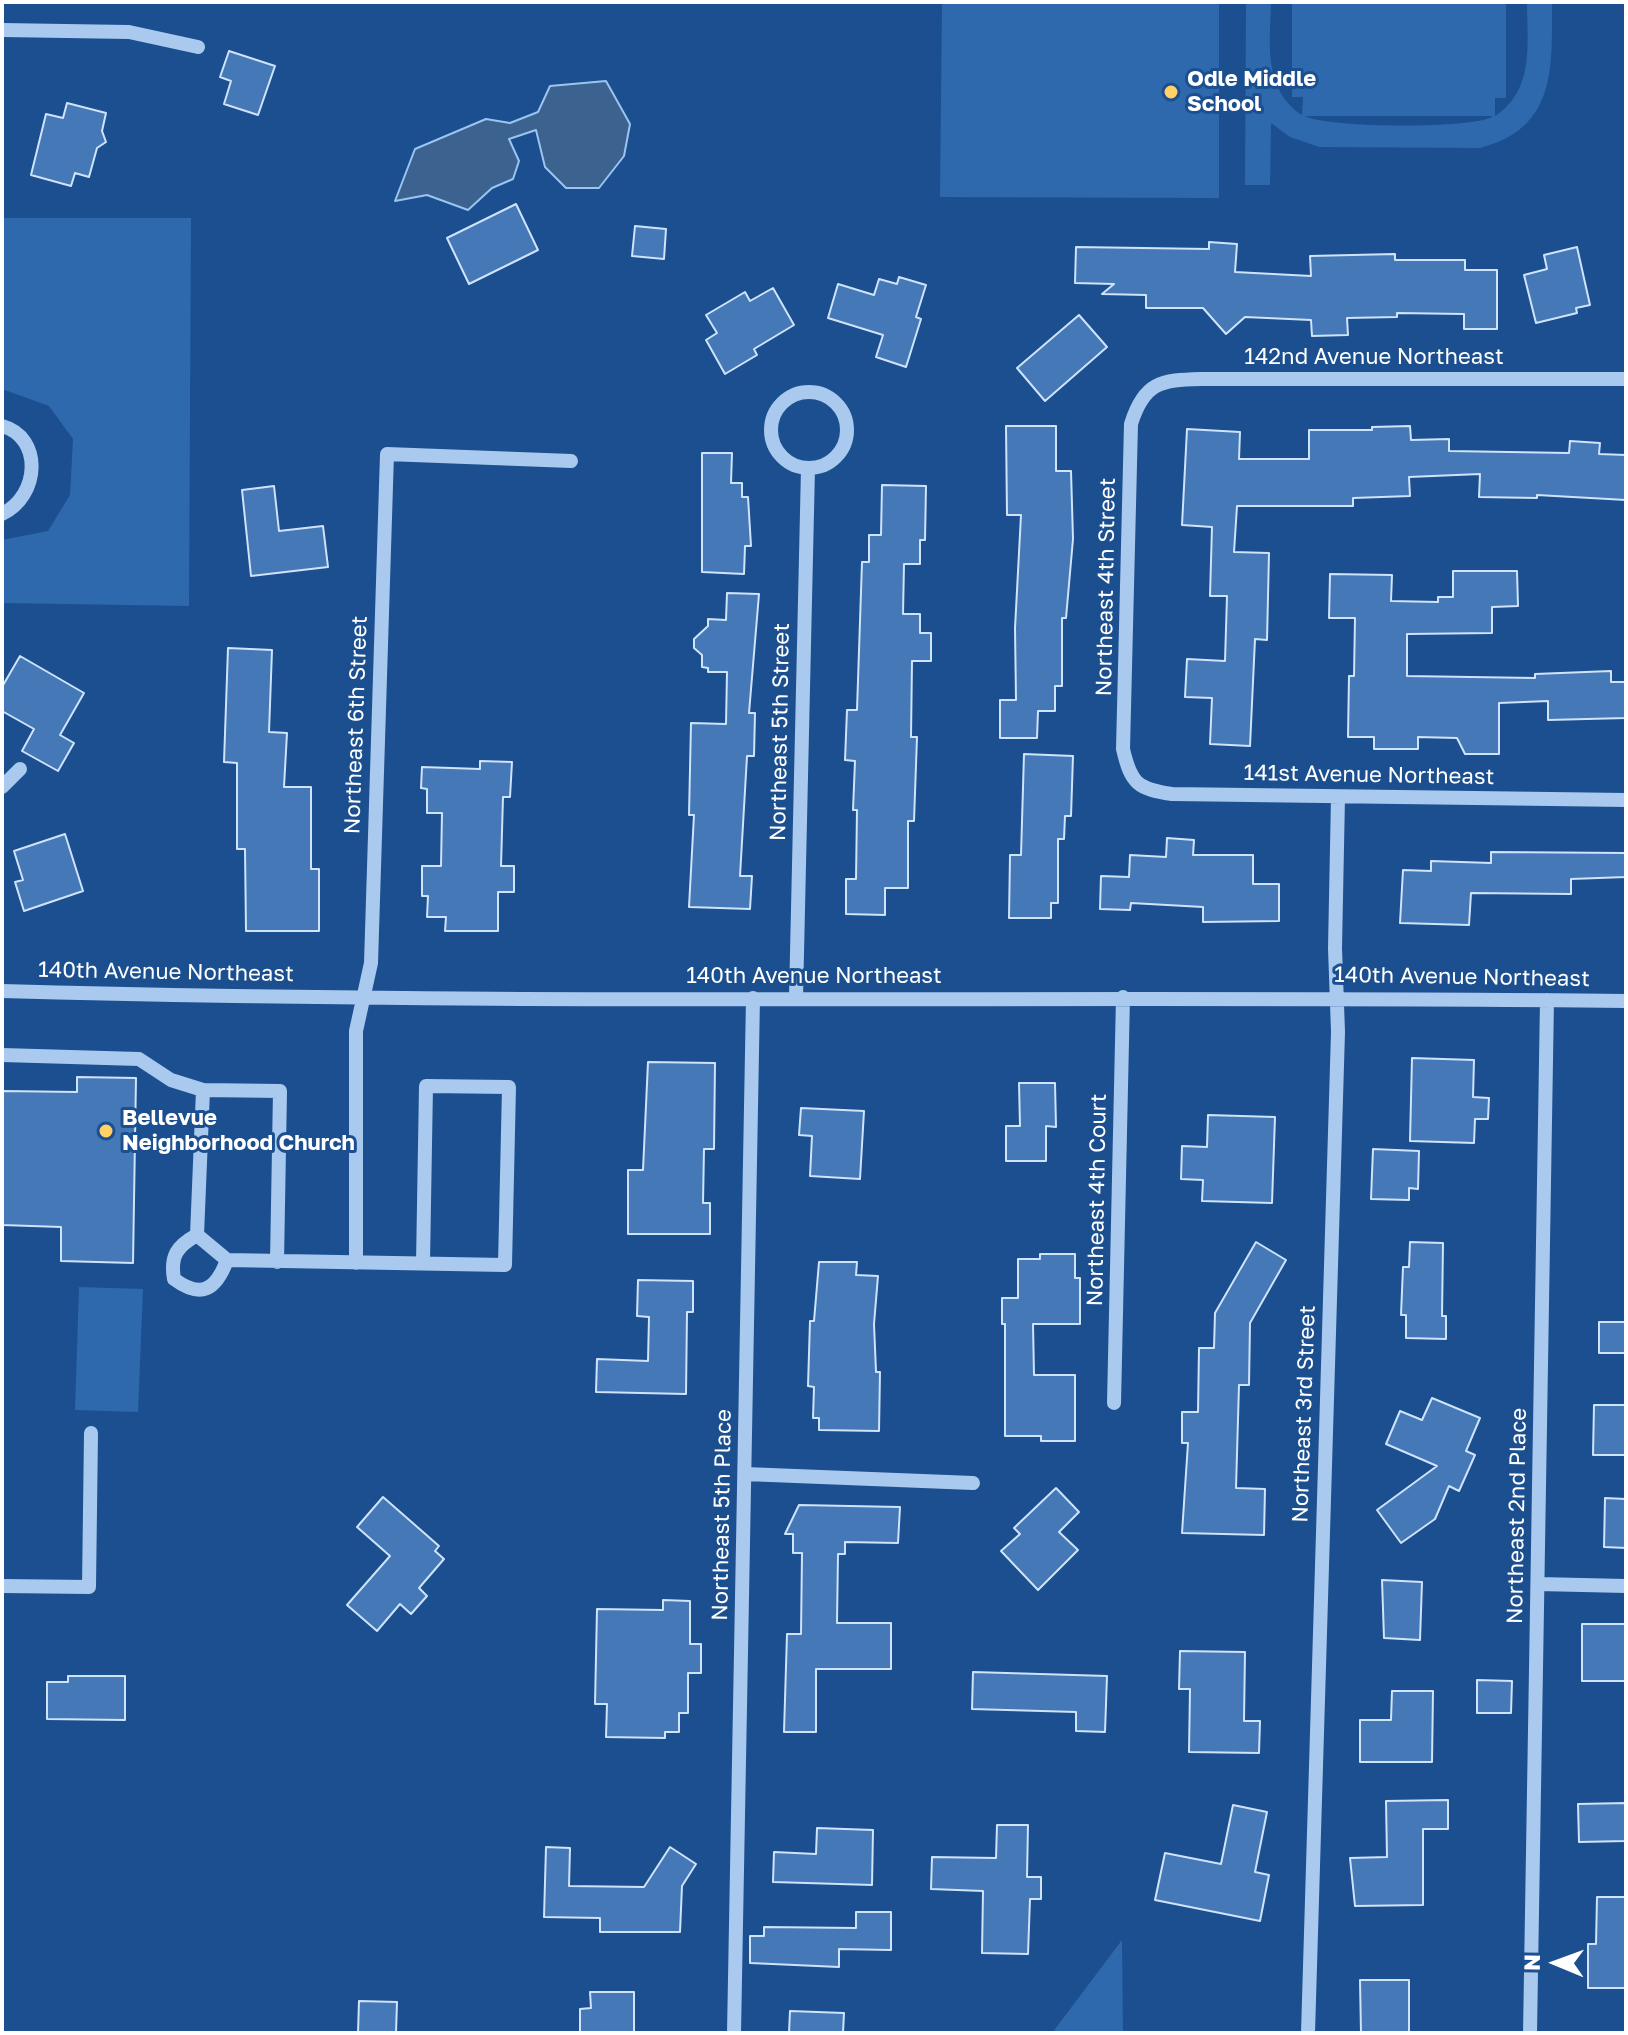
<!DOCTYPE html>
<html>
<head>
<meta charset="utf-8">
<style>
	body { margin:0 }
	#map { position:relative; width:1628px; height:2035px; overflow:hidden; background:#1b4f8f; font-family:"Golos Text",sans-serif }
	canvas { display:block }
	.frame { position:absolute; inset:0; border:4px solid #fff; pointer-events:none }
	.north { position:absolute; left:1516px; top:1923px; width:80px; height:80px; -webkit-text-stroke:6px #1b4f8f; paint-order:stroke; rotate:271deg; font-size:22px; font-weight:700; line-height:32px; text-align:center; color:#fff }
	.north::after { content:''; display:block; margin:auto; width:28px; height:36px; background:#fff; clip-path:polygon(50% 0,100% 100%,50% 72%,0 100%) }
</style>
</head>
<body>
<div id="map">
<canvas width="1628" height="2035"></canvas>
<div class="frame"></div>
<div class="north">N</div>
</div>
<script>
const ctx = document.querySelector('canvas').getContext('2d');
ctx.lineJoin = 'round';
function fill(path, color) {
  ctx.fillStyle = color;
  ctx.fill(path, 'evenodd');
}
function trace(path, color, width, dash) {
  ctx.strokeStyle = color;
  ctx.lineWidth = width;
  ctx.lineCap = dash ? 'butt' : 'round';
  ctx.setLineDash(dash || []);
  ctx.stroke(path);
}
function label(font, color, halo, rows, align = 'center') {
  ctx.font = font + ' "Golos Text",sans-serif';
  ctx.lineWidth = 6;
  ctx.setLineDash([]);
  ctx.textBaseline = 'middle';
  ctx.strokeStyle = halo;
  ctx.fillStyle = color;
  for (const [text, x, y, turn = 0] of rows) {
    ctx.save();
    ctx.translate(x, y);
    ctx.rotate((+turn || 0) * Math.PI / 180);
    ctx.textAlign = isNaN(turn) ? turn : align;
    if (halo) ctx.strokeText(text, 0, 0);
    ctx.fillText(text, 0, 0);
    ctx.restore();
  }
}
fill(new Path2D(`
	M942,2H1219V198L940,197Z
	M1246,2H1271C1270,44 1263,89 1302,115L1303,97H1292V2H1506V98H1495V116C1535,90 1527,44 1527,2H1552C1552,67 1557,128 1480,148L1319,147L1290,137L1271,123L1270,185H1245ZM1305,116H1492V117C1470,129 1326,128 1305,116Z
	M2,218H191L189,606L2,603V540L48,531L70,495L73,439L49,406L2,389Z
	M79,1287L143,1289L138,1412L75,1410Z
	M1122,1940L1123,2033H1052Z`), '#2e69ad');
const water = new Path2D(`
	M606,81L630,124L624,156L599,188H566L545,167L536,130L509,139L519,161L513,179L492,188L468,210L427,195L395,201L415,149L486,119L510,123L538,112L550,86Z`);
fill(water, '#3c6290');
trace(water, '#9cc4f0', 2);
const building = new Path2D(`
	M229,51L275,66L258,115L224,104L231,81L220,77Z
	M67,103L106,113L102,131L106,142L97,148L89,177L75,173L71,186L31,175L46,114L63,118Z
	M516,204L538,250L469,284L447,238Z
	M635,226L666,229L664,259L632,256Z
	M1209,242L1237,244L1235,272L1311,276L1310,256L1395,254V260H1465V270H1497V329H1464V314L1397,313V317L1347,318L1348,335L1312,336L1311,320L1245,317L1226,334L1203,308H1146V295L1102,294L1114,284L1075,283L1076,247L1209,249Z
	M1577,247L1590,305L1576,308L1577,313L1536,323L1524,275L1547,269L1544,255Z
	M899,277L926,285L916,317L921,319L906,367L876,357L883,335L828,318L838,284L874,295L879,279L897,284Z
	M773,288L794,325L754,349L757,355L725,374L706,340L717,333L706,315L745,292L750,301Z
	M1079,315L1107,347L1045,401L1017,368Z
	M1006,426H1056V471H1071L1073,539L1066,618H1062V686H1055V711H1038L1037,738H1000V700H1016L1015,628L1021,515H1007Z
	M1410,426L1411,440L1449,439V451L1569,453L1570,441L1600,443L1599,454L1626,455V500L1537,495V498L1479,497L1480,474L1409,477L1410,496L1353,498V506H1237L1234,552L1269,553L1267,640L1255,639L1250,746L1210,744L1212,698L1185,697L1187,659L1225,661L1227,596H1210L1212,527L1182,525L1187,429L1240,432L1239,459H1309V430H1372V427Z
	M702,453H732L731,483H742V497H748L751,546H745L744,574L702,572Z
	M882,485L926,486L925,540H920V564H904L903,614H920V633H931V661H912L911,737H917L914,821H908V888H885V915L846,914V879H856L857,810H853L855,761L845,760L847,710H857L862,562H869V535H881Z
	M274,486L279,531L323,526L328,567L251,576L242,490Z
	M1453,571H1517L1518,606L1492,607V633L1407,634V676L1535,678V674L1611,671V682H1626V718L1548,720V701L1499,703V754H1465L1457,738L1418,737V749H1374V737H1348L1349,676H1354L1355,618H1329L1330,574L1392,575L1391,601L1438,602V597H1453Z
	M727,593L759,594L749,713H755L754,756H747L740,876H752L750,909L689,907L694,815H689L691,723L726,724L727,672H708V668L702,667V655L694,648V639L708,626V619L726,620Z
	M228,648L272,650L269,732L287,733L284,787H311V869H319V931H246L245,849H237V763L224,762Z
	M20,656L84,693L60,735L74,743L58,771L22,751L34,729L2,711V687Z
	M1024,754L1073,756L1071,816H1065L1064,839H1058V903H1051V918H1009L1010,855H1021Z
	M480,761L512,762L510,797H503L501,866H514V892H498V931H445L446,917H427L428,896H422V866H441L442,813H427V789L421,788L422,767L480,769Z
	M65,834L83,891L24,911L15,882L23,880L14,851Z
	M1167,838L1194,840L1193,855H1253V884H1279V921L1203,922V907L1131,903L1130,910L1100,909L1101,876L1129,877L1130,855L1166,857Z
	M1491,852L1626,853V877L1571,879V894L1471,893L1469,925L1400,923L1403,870L1431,871V861L1491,863Z
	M1412,1058L1474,1060L1473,1097L1489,1098L1488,1119H1475L1474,1143L1410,1141Z
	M648,1062L715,1063L714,1149H704L703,1203H710V1234H628V1170H643Z
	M77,1077L136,1078L133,1263L61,1261V1227L2,1225V1091L77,1092Z
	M1019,1083H1055L1056,1127L1046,1126V1161H1006V1126H1020Z
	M801,1108L864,1111L860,1179L810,1176L812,1136L799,1135Z
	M1208,1115L1275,1117L1272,1203L1202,1201L1203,1180L1181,1179L1182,1146L1207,1147Z
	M1373,1149L1419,1151L1418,1189L1409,1188V1200L1371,1199Z
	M1256,1242L1286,1260L1250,1323L1249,1385H1239L1236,1488L1265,1489L1264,1535L1182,1533L1188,1443H1182V1412H1198L1199,1348H1214L1215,1313Z
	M1410,1242L1443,1243L1442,1316H1446V1339L1406,1338V1315H1401L1403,1267H1409Z
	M1040,1254H1075V1278H1080V1324H1033L1034,1375H1075V1441H1041V1436H1005V1324H1002V1298H1018V1259H1040Z
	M819,1262H857L856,1275L878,1276L874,1324L876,1372H880L879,1431L819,1430V1418H813L814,1387L808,1386L810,1321H814Z
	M638,1280L693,1281V1312H687L686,1394L596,1392L597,1359L648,1361L649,1317L637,1316Z
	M1599,1322H1626V1353H1599Z
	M1432,1398L1480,1418L1466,1451L1475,1455L1459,1491L1449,1486L1435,1519L1401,1543L1377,1510L1437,1466L1386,1444L1400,1411L1422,1420Z
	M1594,1405H1626V1455H1593Z
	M1056,1488L1079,1512L1059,1532L1078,1550L1038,1590L1001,1551L1020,1534L1014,1528Z
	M383,1497L439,1546L435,1551L444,1559L419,1588L427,1596L411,1614L400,1604L377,1631L347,1605L390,1556L357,1527Z
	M1605,1498L1626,1499V1548L1604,1547Z
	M799,1505L900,1507L898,1543L845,1542V1554H838L837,1623H891V1669H816V1732H784L787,1634H801L802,1553H793V1534H785Z
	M1382,1580L1422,1582L1420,1640L1384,1638Z
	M663,1600L690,1601V1644H701V1673H688V1713H679V1732H665V1738L606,1737L607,1704H595L597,1609L663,1610Z
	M1582,1624H1626V1681H1582Z
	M1180,1651L1245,1652L1244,1721H1260L1259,1753L1189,1752L1190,1689H1179Z
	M973,1672L1107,1676L1105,1732L1076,1731V1712L972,1709Z
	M68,1676H125V1720L47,1719V1682H68Z
	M1477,1680L1512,1681L1511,1713H1477Z
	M1392,1691H1433L1432,1762H1360V1720H1391Z
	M1448,1800V1829H1423V1905L1355,1906L1350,1858L1387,1857L1386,1801Z
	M1626,1803V1841L1579,1842L1578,1804Z
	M1233,1805L1267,1812L1255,1872L1269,1875L1260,1921L1155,1900L1165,1853L1221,1864Z
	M997,1825H1028L1027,1877H1041V1899H1030L1028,1954L982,1953L983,1891L931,1889L932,1857L996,1858Z
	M817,1828L873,1830L872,1885L773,1882L774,1852L816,1854Z
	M546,1847L570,1848L569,1886L644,1887L670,1847L696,1864L682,1886L680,1932H600V1918L544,1917Z
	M1597,1897H1626V1988H1588V1944H1596Z
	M856,1912H891V1950L839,1949V1967L750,1963V1936H764V1927L856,1928Z
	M1360,1980H1409V2033H1361Z
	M590,1992H634V2033H580V2009L591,2008Z
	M359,2001L397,2002L396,2033H358Z
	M790,2011L844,2013L843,2033H789Z`);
fill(building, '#4478b7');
trace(building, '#cfe3fa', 2);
trace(new Path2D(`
	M2,30L129,32L198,47
	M1626,379H1201C1161,380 1144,382 1131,424L1123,749C1131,784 1138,789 1172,794L1626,800
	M771 430a38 38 0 1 1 76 0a38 38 0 1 1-76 0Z
	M2,426C43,437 40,496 2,514
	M2,787L20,769
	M2,991C543,1006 1085,995 1626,1001
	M796,997L808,468
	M2,1055L139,1059L171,1080L203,1090L197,1235L227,1260L505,1265L509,1087L426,1086L423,1263
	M203,1090L280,1091L277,1262
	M197,1235C177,1246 170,1256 174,1279C201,1299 216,1290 227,1260
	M356,1263V1031L371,963L387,454L571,461
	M1114,1403L1123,997
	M745,1474L973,1483
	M1538,1584L1626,1586
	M2,1586L89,1587L91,1433
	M734,2033L753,998
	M1308,2033L1338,1032L1335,948L1338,797
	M1530,2033L1547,1000`), '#a9c9ee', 14);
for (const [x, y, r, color] of [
	[1171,92,8,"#ffd166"],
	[106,1131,8,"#ffd166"]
]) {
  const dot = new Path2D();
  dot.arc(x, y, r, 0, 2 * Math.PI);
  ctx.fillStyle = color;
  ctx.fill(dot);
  trace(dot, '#1b4f8f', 3);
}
label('bold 22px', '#fff', '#1b4f8f', [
	["Odle Middle",1187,79],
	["School",1187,104],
	["Bellevue",122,1118],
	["Neighborhood Church",122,1143]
], 'left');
label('22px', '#fff', '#1b4f8f', [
	["142nd Avenue Northeast",1374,357],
	["Northeast 4th Street",1106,587,-89],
	["Northeast 6th Street",356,725,-88],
	["Northeast 5th Street",780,732,-89],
	["141st Avenue Northeast",1369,775,1],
	["140th Avenue Northeast",166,972,1],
	["140th Avenue Northeast",814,976],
	["140th Avenue Northeast",1462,977,1],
	["Northeast 4th Court",1097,1200,-89],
	["Northeast 3rd Street",1304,1414,-88],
	["Northeast 5th Place",722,1515,-89],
	["Northeast 2nd Place",1517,1516,-89]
]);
</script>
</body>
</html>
